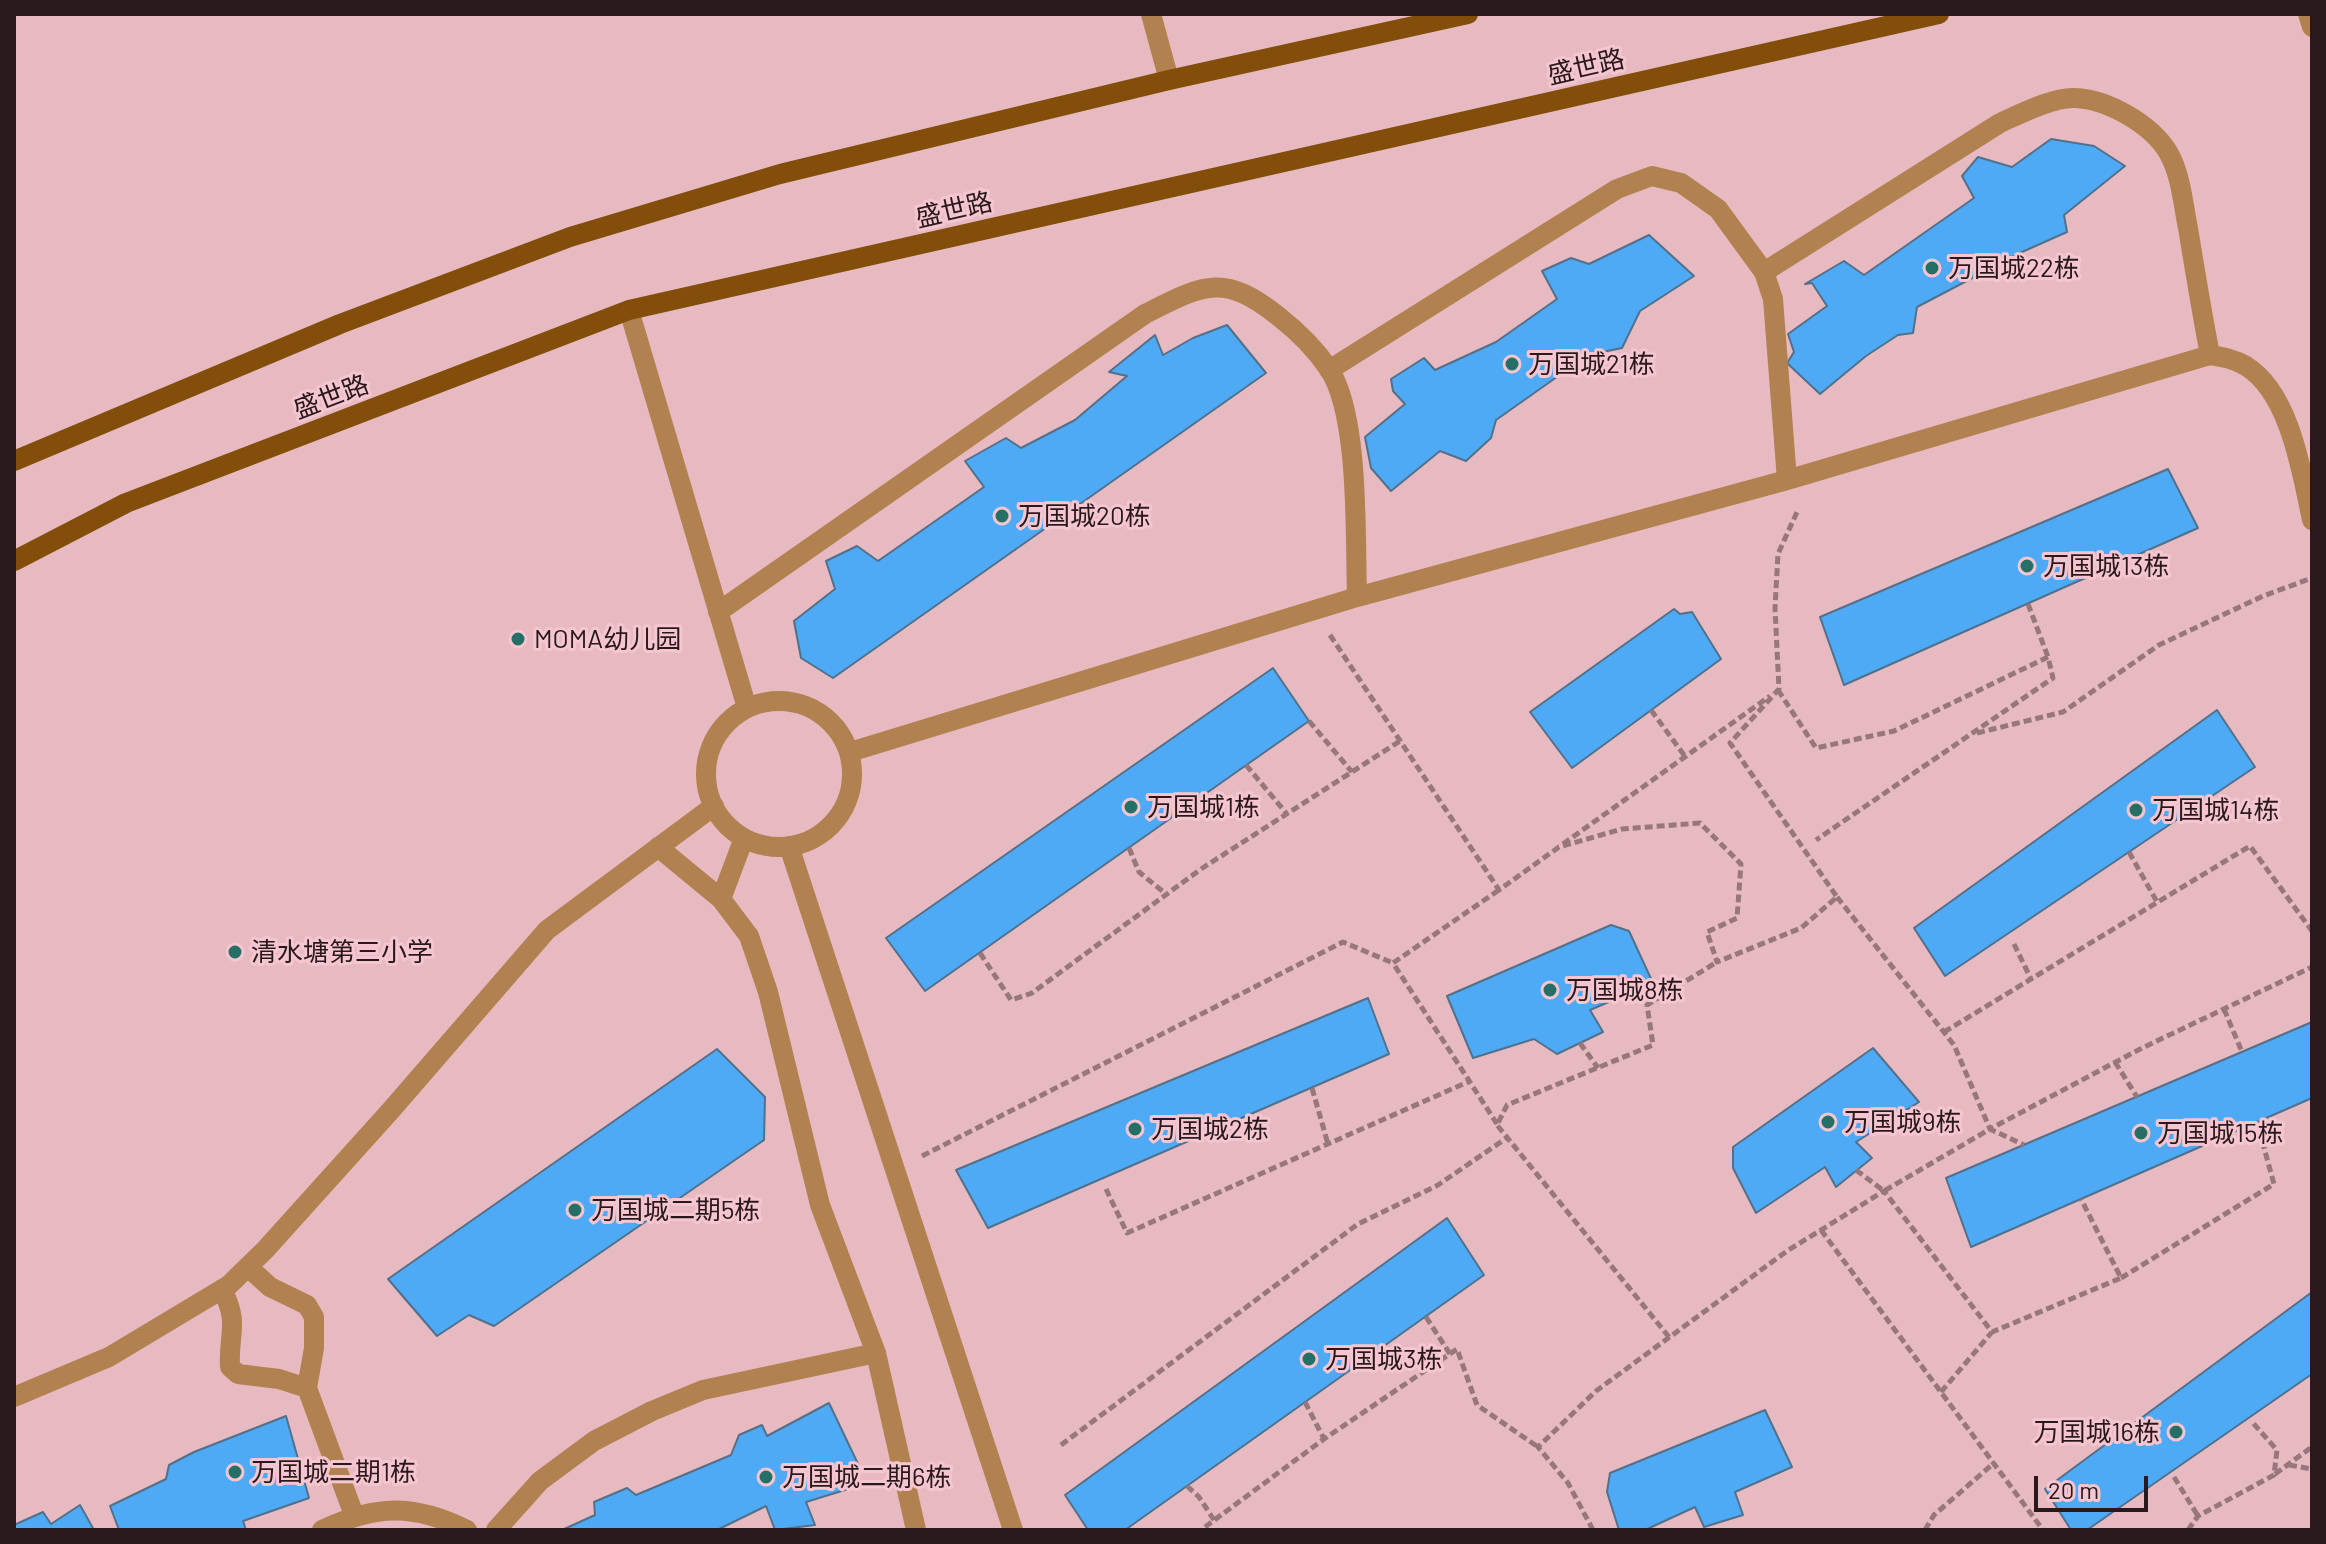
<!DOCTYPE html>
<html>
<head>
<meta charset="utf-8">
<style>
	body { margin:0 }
	#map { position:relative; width:2326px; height:1544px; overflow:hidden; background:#e7bac2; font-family:Barlow,sans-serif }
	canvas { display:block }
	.frame { position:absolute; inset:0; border:16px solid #29191c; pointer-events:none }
	.scale { position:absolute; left:2034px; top:1476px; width:114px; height:36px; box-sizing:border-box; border:4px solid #29191c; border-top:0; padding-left:10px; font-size:24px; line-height:28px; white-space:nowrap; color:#29191c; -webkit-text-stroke:6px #f5c6cf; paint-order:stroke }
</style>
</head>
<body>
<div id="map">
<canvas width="2326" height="1544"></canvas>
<div class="frame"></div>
<div class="scale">20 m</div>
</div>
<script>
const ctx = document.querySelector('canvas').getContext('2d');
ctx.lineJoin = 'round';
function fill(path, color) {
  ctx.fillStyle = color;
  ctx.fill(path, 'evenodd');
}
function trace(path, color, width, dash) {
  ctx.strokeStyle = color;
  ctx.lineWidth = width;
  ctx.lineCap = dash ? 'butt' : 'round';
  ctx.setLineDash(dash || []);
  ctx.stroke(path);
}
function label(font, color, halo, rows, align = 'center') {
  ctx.font = font + ' Barlow,"Noto Sans SC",sans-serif';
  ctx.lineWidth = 6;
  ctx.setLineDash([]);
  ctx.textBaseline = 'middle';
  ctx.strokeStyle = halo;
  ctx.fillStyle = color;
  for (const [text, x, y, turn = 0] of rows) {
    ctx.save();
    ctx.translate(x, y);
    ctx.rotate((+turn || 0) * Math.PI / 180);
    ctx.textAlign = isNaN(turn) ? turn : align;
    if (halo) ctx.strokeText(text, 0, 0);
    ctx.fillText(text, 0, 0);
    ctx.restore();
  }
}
const building = new Path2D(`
	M2051,139L2094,146L2125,166L2064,215L2067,232L2022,252L1917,307L1913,333L1898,335L1866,356L1820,394L1787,363L1794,352L1788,334L1827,306L1812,283L1805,284L1844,261L1864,275L1974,198L1962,176L1978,157L2012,167Z
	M1649,235L1694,276L1640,311L1622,348L1588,355L1496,420L1491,438L1466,461L1440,451L1391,491L1371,468L1365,437L1405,404L1393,391L1391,379L1424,358L1435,370L1496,342L1557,299L1542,271L1571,258L1589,264Z
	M1227,325L1266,373L833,678L801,658L794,621L835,589L826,561L857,546L878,561L984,487L965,461L1006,438L1021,448L1075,420L1127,376L1109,372L1155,335L1163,355L1193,338Z
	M2168,469L2198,528L1844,685L1820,617Z
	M1674,609L1680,614L1692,612L1721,659L1572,768L1530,712Z
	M1273,668L1309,721L925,991L886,938Z
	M2217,710L2255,767L1945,976L1914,928Z
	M1611,925L1629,931L1653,983L1590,1010L1603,1032L1557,1054L1534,1039L1473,1058L1447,996Z
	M1368,998L1389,1054L988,1228L956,1170Z
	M2312,1022V1098L1971,1247L1946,1178Z
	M1873,1048L1919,1102L1856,1142L1872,1158L1836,1187L1825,1167L1756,1213L1733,1168V1147Z
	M717,1049L765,1097L764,1140L494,1326L469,1315L437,1336L388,1279Z
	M1447,1218L1484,1275L1125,1530H1088L1065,1495Z
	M2312,1292V1374L2087,1530H2071L2045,1489Z
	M829,1403L859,1466L848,1489L806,1502L815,1525L775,1530L766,1506L717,1530H562L595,1515L594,1502L627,1488L636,1495L731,1455L739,1435L762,1425L767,1436Z
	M1765,1410L1792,1467L1735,1492L1743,1515L1704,1527L1695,1507L1645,1530H1619L1607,1492L1610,1473Z
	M286,1416L309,1498L243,1521L246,1530H119L110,1506L166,1479L169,1465L194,1452Z
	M80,1505L94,1530H14V1525L43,1512L51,1524Z`);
fill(building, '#4eaaf4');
trace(building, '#53708a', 2);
trace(new Path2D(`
	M2028,604L2048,657
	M1330,635L1499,890L1559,847L1622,829L1700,823L1741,864L1737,918L1707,932L1717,962L1801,928L1837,897L1730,743L1779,689L1775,608L1778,554L1797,512
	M1778,690L1816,748L1894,731L2048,657L2053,678L1816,840
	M1651,710L1684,755
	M1309,721L1352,772
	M1977,733L2063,712L2159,645L2263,596L2312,578
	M1246,765L1287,814
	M1563,844L1770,696
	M1129,848L1139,872L1166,894
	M2129,852L2157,902
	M1837,897L1954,1045L1990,1129L2142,1048L2312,967
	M2014,944L2031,979
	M980,953L1011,1000L1032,993L1201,869L1400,741
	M2224,1009L2242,1052
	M1944,1032L2250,846L2312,931
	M1580,1043L1598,1068
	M2115,1062L2137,1097
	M1312,1088L1328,1144
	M1497,1124L1393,963L1499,890
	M922,1156L1343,942L1393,963
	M1856,1170L1884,1191L1990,1129L2024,1145
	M1106,1189L1127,1233L1470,1081
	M1821,1230L2043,1530
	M2121,1278L2274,1184L2257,1122
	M1426,1317L1450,1354
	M1669,1337L1497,1125L1507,1105L1653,1045L1647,1005L1717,962
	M1941,1392L1992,1332
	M1305,1402L1324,1439
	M1061,1445L1358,1224L1438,1185L1508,1137
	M2289,1465L2312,1469
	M2275,1474L2312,1447
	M2174,1477L2198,1516
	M1187,1486L1199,1497L1214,1520
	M1205,1527L1324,1439L1457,1349L1477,1405L1538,1447
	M1593,1530L1568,1483L1538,1447L1596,1391L1787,1251L1884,1191L1992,1332L2121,1278L2081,1199
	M1925,1530L1934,1515L1994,1463
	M2188,1530L2198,1516L2274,1475L2277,1450L2253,1423`), '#97767c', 5, [8, 4]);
trace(new Path2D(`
	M1151,14L1169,80
	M1764,272L2000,123C2020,114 2053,97 2075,98C2107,99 2151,124 2168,152C2181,174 2183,204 2188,228C2195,271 2202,313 2210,355
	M629,310L747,708
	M1329,370L1617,189L1652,176L1681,183L1718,209L1764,272L1773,299L1787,480
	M718,612L1145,314C1203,285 1223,272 1278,316C1296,330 1316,350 1329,369C1360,416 1355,539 1357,597
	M706 774a73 73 0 1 1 146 0a73 73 0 1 1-146 0Z
	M850,752L1357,597L1787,480L2210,355C2223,357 2234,359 2246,366C2290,393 2302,473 2312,520
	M789,846L1013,1530
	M658,847L721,899L749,936L768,992L820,1205L876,1353L916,1530
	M721,899L744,838
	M248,1267L270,1287L307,1305L314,1317V1348L307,1388L354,1515
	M222,1289C240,1324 228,1333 230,1367L238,1374L279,1379L307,1388
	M14,1397L109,1357L229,1285L265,1250L392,1109L547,930L714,806
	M322,1530C375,1505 413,1503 467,1530
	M496,1530L540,1481L594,1441L652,1411L703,1390L876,1353`), '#b28150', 20);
trace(new Path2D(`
	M2308,14L2312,27`), '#b28150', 20);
trace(new Path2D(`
	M14,461L340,324L570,237L780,174L1169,80L1468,14
	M14,561L126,503L629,310L1939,14`), '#824e0a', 20);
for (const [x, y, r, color] of [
	[1932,268,8,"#266f67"],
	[1512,364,8,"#266f67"],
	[1002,516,8,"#266f67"],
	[2027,566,8,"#266f67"],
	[518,639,8,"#266f67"],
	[1131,807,8,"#266f67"],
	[2136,810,8,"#266f67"],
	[235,952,8,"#266f67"],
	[1550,990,8,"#266f67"],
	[1828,1122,8,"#266f67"],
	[1135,1129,8,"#266f67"],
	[2141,1133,8,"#266f67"],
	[575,1210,8,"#266f67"],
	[1309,1359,8,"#266f67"],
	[2176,1432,8,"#266f67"],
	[235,1472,8,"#266f67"],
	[766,1477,8,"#266f67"]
]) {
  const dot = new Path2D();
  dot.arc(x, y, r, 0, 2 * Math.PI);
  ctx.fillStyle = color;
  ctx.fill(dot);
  trace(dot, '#f5c6cf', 3);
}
label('26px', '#29191c', '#f5c6cf', [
	["盛世路",1586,67,-13],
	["盛世路",954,210,-13],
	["盛世路",331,397,-21]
]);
label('26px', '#29191c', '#f5c6cf', [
	["万国城22栋",1948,268],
	["万国城21栋",1528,364],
	["万国城20栋",1018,516],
	["万国城13栋",2043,566],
	["MOMA幼儿园",534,639],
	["万国城1栋",1147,807],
	["万国城14栋",2152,810],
	["清水塘第三小学",251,952],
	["万国城8栋",1566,990],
	["万国城9栋",1844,1122],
	["万国城2栋",1151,1129],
	["万国城15栋",2157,1133],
	["万国城二期5栋",591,1210],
	["万国城3栋",1325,1359],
	["万国城16栋",2160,1432,"right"],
	["万国城二期1栋",251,1472],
	["万国城二期6栋",782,1477]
], 'left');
</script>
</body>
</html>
